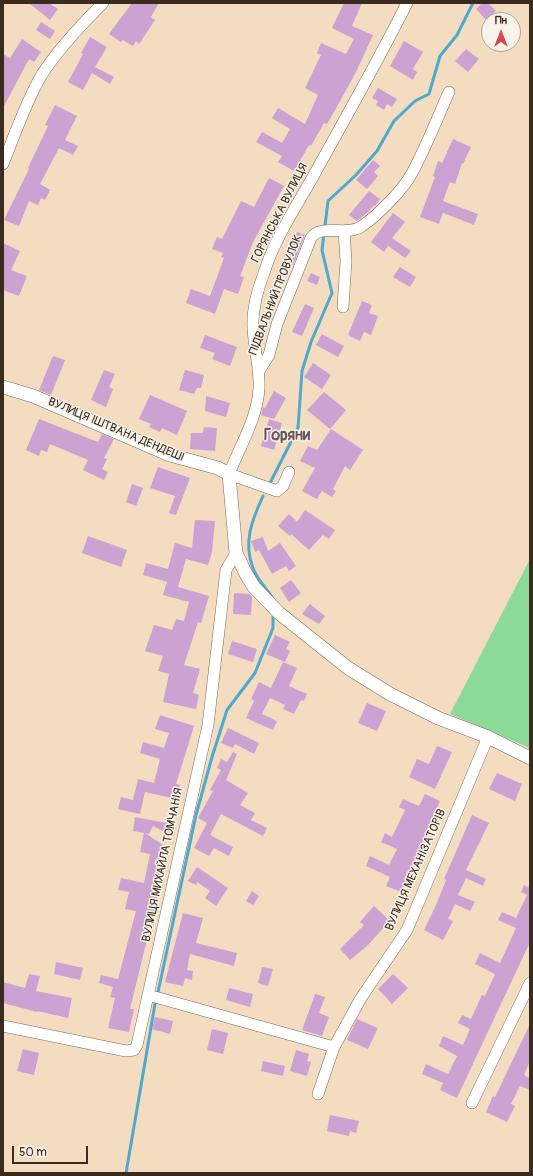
<!DOCTYPE html>
<html>
<head>
<meta charset="utf-8">
<style>
	body { margin:0 }
	#map { position:relative; width:533px; height:1176px; overflow:hidden; background:#f4dcc1; font-family:Pangolin,sans-serif }
	canvas { display:block }
	.frame { position:absolute; inset:0; border:4px solid #3b2a1e; pointer-events:none }
	.north { position:absolute; left:481px; top:12px; width:40px; height:40px; box-sizing:border-box; background:#f7f3e8; border:1px solid #aca397; border-radius:50%; rotate:0deg; font-size:11px; font-weight:700; line-height:16px; text-align:center; color:#3b2a1e }
	.north::after { content:''; display:block; margin:auto; width:14px; height:18px; background:#d1495b; clip-path:polygon(50% 0,100% 100%,50% 72%,0 100%) }
	.scale { position:absolute; left:12px; top:1146px; width:76px; height:18px; box-sizing:border-box; border:2px solid #3b2a1e; border-top:0; padding-left:5px; font-size:12px; line-height:14px; white-space:nowrap; color:#3b2a1e; -webkit-text-stroke:3px #f7f3e8; paint-order:stroke }
</style>
</head>
<body>
<div id="map">
<canvas width="533" height="1176"></canvas>
<div class="frame"></div>
<div class="north">Пн</div>
<div class="scale">50 m</div>
</div>
<script>
const ctx = document.querySelector('canvas').getContext('2d');
ctx.lineJoin = 'round';
function fill(path, color) {
  ctx.fillStyle = color;
  ctx.fill(path, 'evenodd');
}
function trace(path, color, width, dash) {
  ctx.strokeStyle = color;
  ctx.lineWidth = width;
  ctx.lineCap = dash ? 'butt' : 'round';
  ctx.setLineDash(dash || []);
  ctx.stroke(path);
}
function label(font, color, halo, rows, align = 'center') {
  ctx.font = font + ' Pangolin,sans-serif';
  ctx.lineWidth = 3;
  ctx.setLineDash([]);
  ctx.textBaseline = 'middle';
  ctx.strokeStyle = halo;
  ctx.fillStyle = color;
  for (const [text, x, y, turn = 0] of rows) {
    ctx.save();
    ctx.translate(x, y);
    ctx.rotate((+turn || 0) * Math.PI / 180);
    ctx.textAlign = isNaN(turn) ? turn : align;
    if (halo) ctx.strokeText(text, 0, 0);
    ctx.fillText(text, 0, 0);
    ctx.restore();
  }
}
fill(new Path2D(`
	M530,559V748L450,714Z`), '#8bda99');
trace(new Path2D(`
	M269,485L298,428L302,371L311,342L332,293L322,250L328,201L356,175L377,151L394,121L415,101L429,94L440,56L457,35L473,3
	M263,496C252,520 243,542 253,568C256,578 266,588 272,597
	M158,992L196,815L212,757L227,710L255,673L273,628V616
	M126,1173L155,1004`), '#4fa9cd', 3);
fill(new Path2D(`
	M29,3H49L58,9L50,20Z
	M132,3H159L151,17L155,20L139,44L136,41L133,46L123,40L121,42L109,34Z
	M344,3H362L352,26L373,35L356,72L338,105L327,124L324,123L311,146L309,145L294,171L278,162L282,156L256,142L262,132L282,143L290,129L272,118L278,108L305,124L318,95L305,88L321,55L317,53L321,43L346,54L354,39L332,28Z
	M482,3H488L496,11L486,20L476,9Z
	M41,22L55,31L50,39L36,30Z
	M90,37L107,47L95,67L114,77L110,84L92,73L83,90L68,82L83,54L81,53Z
	M22,39L41,52L34,62L29,59L3,108V54L10,58Z
	M404,41L423,52L413,69L417,72L413,80L390,66Z
	M466,49L479,59L468,72L455,61Z
	M378,88L397,99L392,107L387,104L384,110L376,105L378,101L372,98Z
	M55,105L77,116L65,140L78,146L73,155L59,148L40,184L50,190L45,200L41,198L38,205L29,201L19,226L4,220L29,169L28,168L48,126L45,125Z
	M453,139L471,147L463,164L462,163L455,184L450,182L443,201L478,214L474,225L443,213L439,224L420,217L435,177L433,176L438,161L442,163Z
	M373,160L380,166L374,172L378,176L367,189L356,180Z
	M269,178L284,186L253,242L240,276L244,277L238,294L224,289L215,314L186,303L191,289L210,296L224,258L221,257L223,253L212,249L217,237L222,239L241,201L254,207Z
	M369,191L380,199L375,206L374,205L368,212L357,221L349,215Z
	M393,213L405,222L392,238L411,251L405,258L388,246L384,252L371,242Z
	M297,232L305,235L293,265L285,261Z
	M3,243L20,251L11,270L27,276L19,296L3,290Z
	M400,267L416,277L410,287L393,277Z
	M311,273L320,277L317,285L307,281Z
	M362,301L372,305L369,313L378,316L371,335L364,332L360,341L348,335Z
	M305,304L314,308L302,336L292,332Z
	M322,334L344,346L338,357L316,345Z
	M205,335L237,347L230,366L212,359L215,353L200,348Z
	M53,356L65,360L51,395L39,390Z
	M313,363L331,375L322,389L304,377Z
	M104,370L115,374L109,387L113,389L106,407L91,400Z
	M185,370L204,375L201,388H197L194,394L179,390Z
	M274,391L286,398L274,419L261,415L263,407L265,408Z
	M324,392L346,410L330,429L307,410Z
	M150,395L187,411L177,435L162,428L160,432L149,427L151,424L139,419Z
	M206,396L230,403L226,417L205,411Z
	M39,419L98,442L102,434L114,439L104,458L107,459L102,469L108,472L104,480L83,470L88,460L50,444L47,452L41,450L39,456L26,450Z
	M269,419L282,423L274,450L261,446Z
	M204,427L217,428L215,451L190,449L191,433H203Z
	M331,429L363,450L350,470L345,466L333,489L336,491L332,497L322,491L317,499L302,491L315,468L300,461L308,446L317,450Z
	M158,467L190,478L176,515L169,513L175,496L150,488Z
	M132,484L143,488L136,506L126,502Z
	M305,510L335,530L329,539L323,535L309,550L291,534L290,536L278,526L289,514L297,522Z
	M195,520L215,521L212,552L208,565L186,559L178,587L209,596L201,623L198,622L184,665L200,669L193,693L199,695L196,709L163,702L169,674L158,671L163,656L145,651L154,625L172,630L176,619L184,621L189,602L163,595L167,582L143,575L146,563L168,569L175,543L192,548Z
	M88,536L127,550L121,567L82,553Z
	M263,537L268,551L280,543L296,566L289,571L286,566L272,574L259,550L255,552L251,541Z
	M291,580L301,593L289,602L280,588Z
	M234,593L250,594L252,597L251,615L233,614Z
	M310,604L325,616L319,624L302,614Z
	M275,635L290,642L286,649L290,651L285,662L266,654Z
	M232,641L257,649L253,662L228,654Z
	M283,662L297,668L289,686L307,694L304,701L301,700L294,714L283,709L285,705L270,698L262,714L277,721L273,730L246,718L254,701L251,699L259,682L271,688Z
	M367,703L386,711L377,731L358,723Z
	M160,715L194,726L176,784L180,785L177,799L145,792L140,814L118,809L121,797L133,800L138,779L154,783L160,759L140,753L143,742L164,748L169,733L155,729Z
	M228,728L259,743L254,754L235,744L233,748L221,743Z
	M437,746L452,752L435,789L409,777L417,759L429,764Z
	M233,752L237,754L226,780L248,793L240,805L255,813L251,820L267,828L263,836L221,814L210,835L233,847L229,856L214,848L209,856L194,848L207,823L198,818L213,791L210,790L221,770L217,768L221,759L227,762Z
	M497,773L522,784L515,801L489,789Z
	M425,794L440,801L401,892L386,886L390,877L366,866L370,856L389,865L397,849L381,842L385,833L392,837L405,810L399,807L403,799L419,806Z
	M472,815L489,823L466,870L486,879L483,886L466,878L458,895L475,902L470,911L455,904L448,919L453,921L443,940L424,930L436,905L446,880L444,879Z
	M135,817L172,824L170,835L153,826L149,834L145,833L163,845L160,864L164,865L156,903L158,904L155,916L153,915L130,1009H134L129,1032L108,1028L115,998L110,997L113,987L99,983L101,975L118,979L136,911L125,909L129,892L118,890L121,878L144,883L150,854L140,852L144,833L133,831Z
	M197,867L228,888L216,906L205,898L210,891L197,882L196,885L188,881Z
	M524,885L530,888V942L457,1098L440,1090L443,1083L422,1074L426,1064L448,1074L457,1056L439,1046L443,1036L463,1045L470,1029L458,1023L462,1015L471,1019L482,995L485,996L495,974L475,964L480,953L500,963L516,928L498,920L502,912L516,918L527,895L521,892Z
	M252,891L259,896L253,905L246,901Z
	M374,906L390,921L368,945L350,960L340,949L364,925L360,922Z
	M183,913L203,918L196,943L237,953L234,966L190,954L187,970L193,971L192,980L185,978L183,986L165,982Z
	M56,962L83,968L80,980L54,974Z
	M262,967L273,969L268,986L258,983Z
	M29,974L40,976L36,991L72,998L68,1018L37,1011V1012L3,1003V982L25,988Z
	M393,974L408,988L392,1004L378,989Z
	M229,988L253,994L250,1007L226,1000Z
	M315,994L325,997L319,1013L329,1017L322,1036L302,1030Z
	M155,1017L173,1021L170,1034L152,1029Z
	M357,1019L378,1028L368,1049L347,1040Z
	M530,1024V1061L524,1075L530,1078V1090L520,1086L511,1104L515,1106L507,1122L486,1112L493,1096L495,1097Z
	M212,1029L228,1033L223,1054L207,1050Z
	M23,1049L39,1053L34,1075L17,1071Z
	M296,1050L309,1054L307,1061L311,1062L307,1076L290,1071Z
	M263,1061L285,1066L283,1076L261,1071Z
	M330,1115L359,1121L356,1133L350,1131L349,1136L327,1131Z`), '#cba2d2');
const minor = new Path2D(`
	M3,164C15,134 25,104 41,76C57,50 81,25 103,3
	M343,307L346,261L344,231
	M259,371L269,355L277,324L311,238C321,223 347,237 362,226C377,216 404,189 412,173C426,147 437,119 449,92
	M289,472L283,486L277,491L229,474C240,446 257,419 259,389C260,368 254,349 253,328C252,308 258,289 265,270C276,236 298,204 315,173C346,117 378,61 407,3
	M236,553L226,570L208,725L148,995L334,1047
	M3,1026L126,1051L134,1050L137,1045L148,995
	M318,1094L334,1047L361,998L407,930L488,737
	M472,1103L530,983`);
const tertiary = new Path2D(`
	M3,387L33,396L170,455L218,468L229,474L236,553L246,574L254,587L279,613L348,668L390,694L438,718L488,737L530,758`);
trace(minor, '#7c6857', 12);
trace(tertiary, '#7c6857', 14);
trace(minor, '#fff', 11);
trace(tertiary, '#fff', 13);
label('12px', '#3b2a1e', '#f7f3e8', [
	["ГОРЯНСЬКА ВУЛИЦЯ",280,213,-63],
	["ПІДВАЛЬНИЙ ПРОВУЛОК",276,295,-69],
	["ВУЛИЦЯ ІШТВАНА ДЕНДЕШІ",116,430,23],
	["ВУЛИЦЯ МИХАЙЛА ТОМЧАНІЯ",163,865,-78],
	["ВУЛИЦЯ МЕХАНІЗАТОРІВ",416,870,-66]
]);
label('bold 16px', '#6d545d', '#f7f3e8', [
	["Горяни",287,436]
]);
</script>
</body>
</html>
